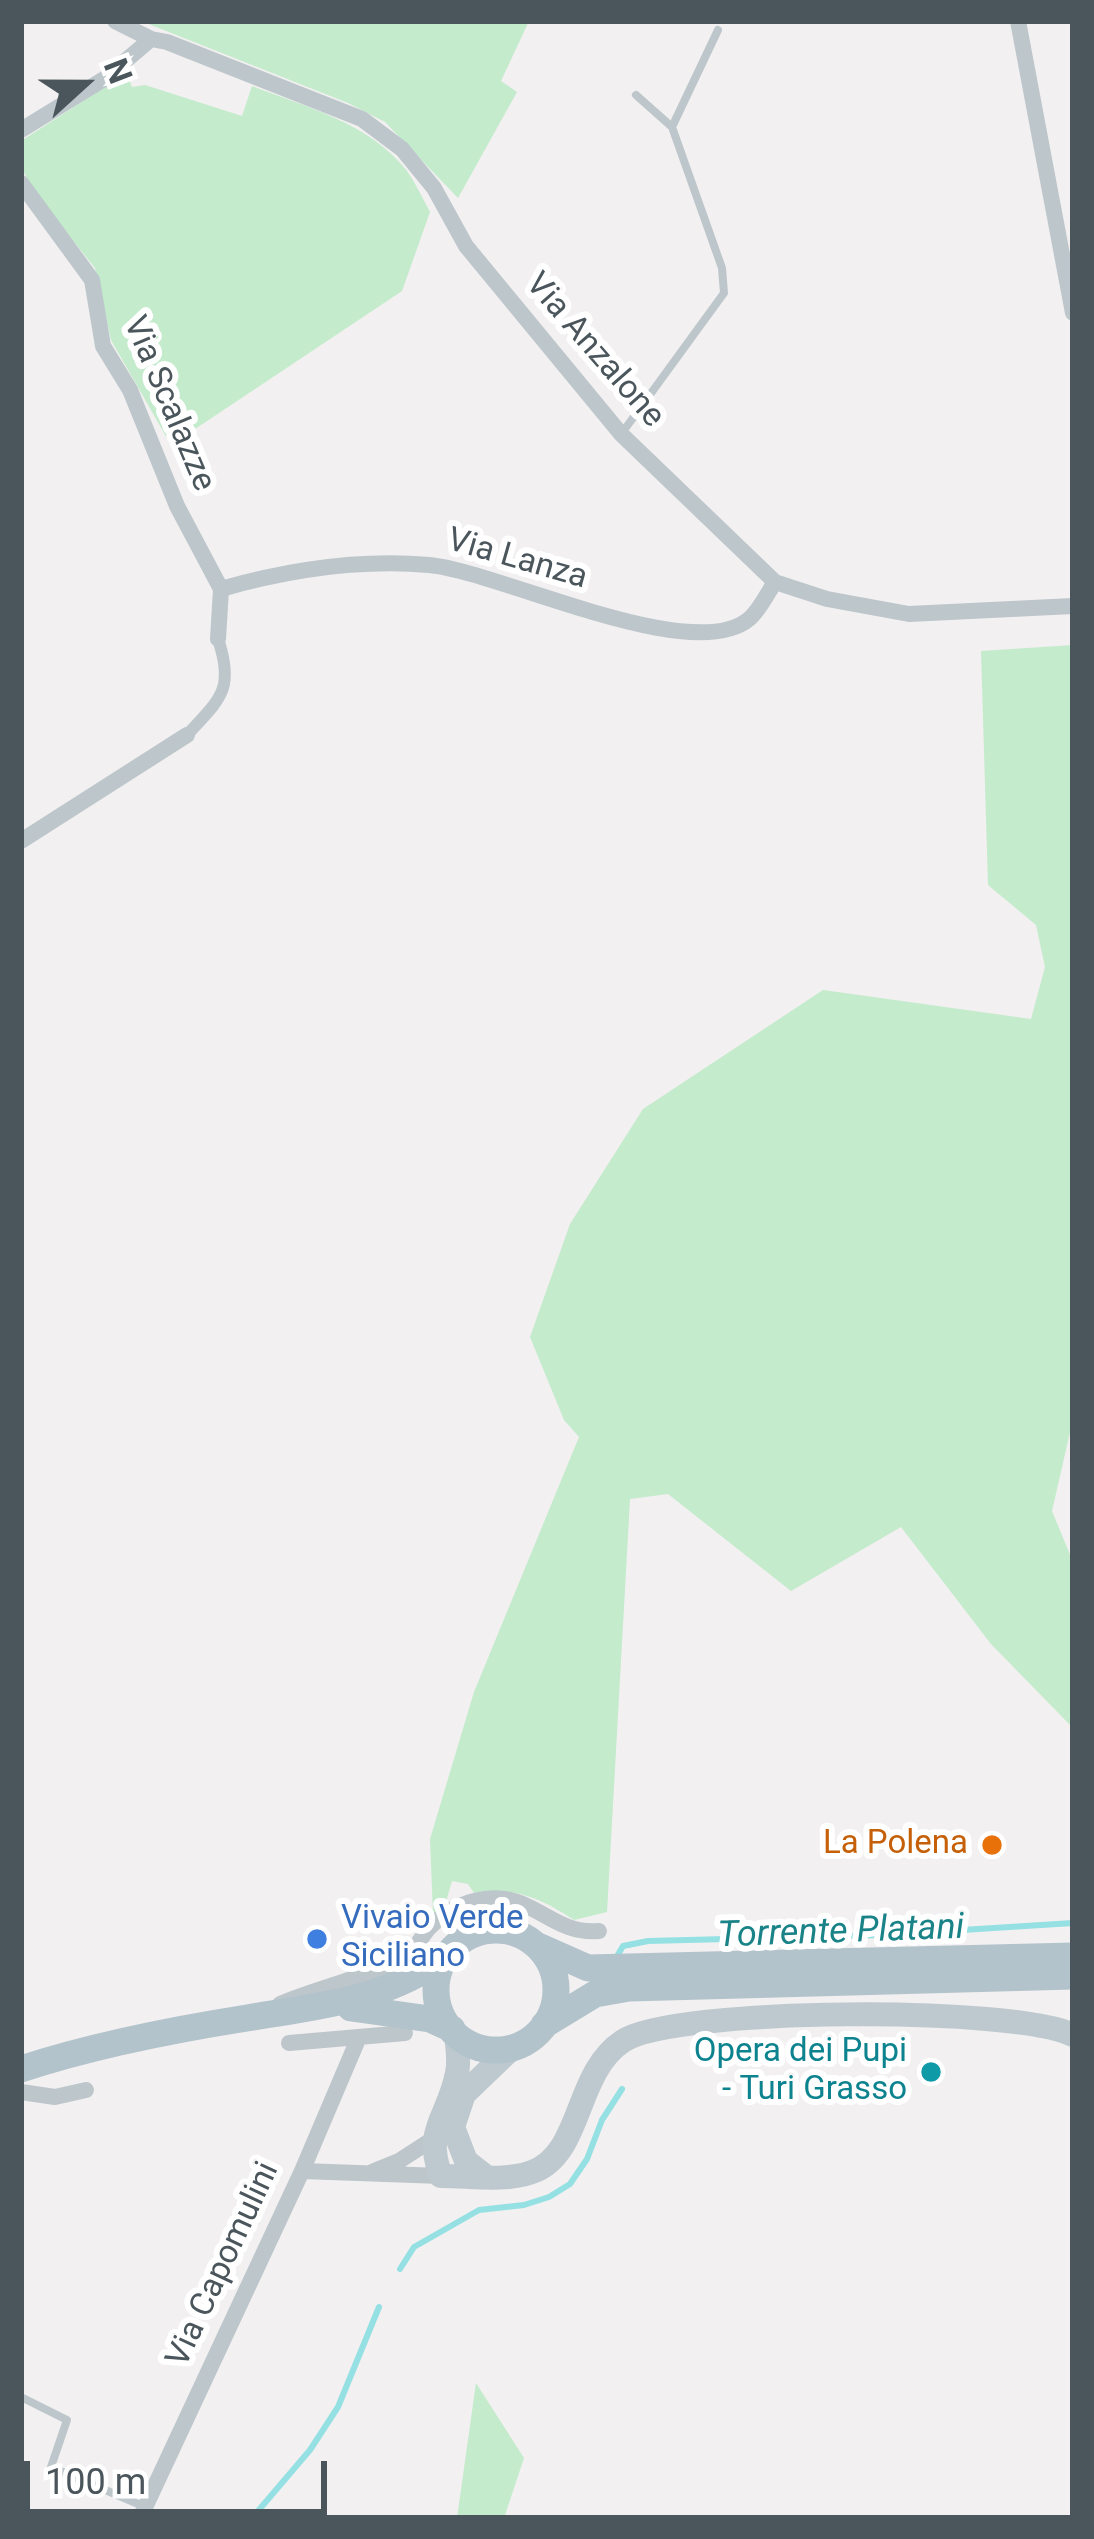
<!DOCTYPE html>
<html>
<head>
<meta charset="utf-8">
<style>
	body { margin:0 }
	#map { position:relative; width:1094px; height:2539px; overflow:hidden; background:#f2f0f0; font-family:Roboto,sans-serif }
	canvas { display:block }
	.frame { position:absolute; inset:0; border:24px solid #4a565b; pointer-events:none }
	.north { position:absolute; left:24px; top:24px; width:120px; height:120px; -webkit-text-stroke:9px #fff; paint-order:stroke; rotate:69deg; font-size:33px; font-weight:700; line-height:48px; text-align:center; color:#4a565b }
	.north::after { content:''; display:block; margin:auto; width:42px; height:54px; background:#4a565b; clip-path:polygon(50% 0,100% 100%,50% 72%,0 100%) }
	.scale { position:absolute; left:24px; top:2461px; width:303px; height:54px; box-sizing:border-box; border:6px solid #4a565b; border-top:0; padding-left:15px; font-size:36px; line-height:42px; white-space:nowrap; color:#4a565b; -webkit-text-stroke:9px #fff; paint-order:stroke }
</style>
</head>
<body>
<div id="map">
<canvas width="1094" height="2539"></canvas>
<div class="frame"></div>
<div class="north">N</div>
<div class="scale">100 m</div>
</div>
<script>
const ctx = document.querySelector('canvas').getContext('2d');
ctx.lineJoin = 'round';
function fill(path, color) {
  ctx.fillStyle = color;
  ctx.fill(path, 'evenodd');
}
function trace(path, color, width, dash) {
  ctx.strokeStyle = color;
  ctx.lineWidth = width;
  ctx.lineCap = dash ? 'butt' : 'round';
  ctx.setLineDash(dash || []);
  ctx.stroke(path);
}
function label(font, color, halo, rows, align = 'center') {
  ctx.font = font + ' Roboto,sans-serif';
  ctx.lineWidth = 12;
  ctx.setLineDash([]);
  ctx.textBaseline = 'middle';
  ctx.strokeStyle = halo;
  ctx.fillStyle = color;
  for (const [text, x, y, turn = 0] of rows) {
    ctx.save();
    ctx.translate(x, y);
    ctx.rotate((+turn || 0) * Math.PI / 180);
    ctx.textAlign = isNaN(turn) ? turn : align;
    if (halo) ctx.strokeText(text, 0, 0);
    ctx.fillText(text, 0, 0);
    ctx.restore();
  }
}
fill(new Path2D(`
	M141,21H529L501,81L517,92L458,198L385,122L348,103Z
	M127,73L132,87L145,85L242,116L252,86C306,107 370,123 407,171C416,184 423,199 430,212L402,291L171,445L111,340L95,268L35,193L21,167V141Z
	M1073,645V1419L1052,1511L1073,1562V1728L991,1644L901,1527L791,1591L668,1494L630,1499L607,1912L574,1920C542,1899 514,1886 474,1893L468,1884L452,1881L445,1905L433,1914L430,1839L474,1692L579,1437L564,1420L530,1337L570,1224L643,1109L823,990L1031,1019L1045,967L1036,925L988,885L981,651Z
	M476,2383L524,2458L504,2518H457Z`), '#c3ebcc');
trace(new Path2D(`
	M616,1958L623,1946L648,1941L883,1935L1073,1923
	M400,2269L414,2247L479,2210L524,2205L549,2197L570,2184L587,2159L602,2120L622,2089
	M252,2518L310,2450L338,2407L379,2307`), '#95e0e3', 6);
trace(new Path2D(`
	M636,95L672,127
	M622,433L724,293L722,268L672,127L718,30
	M21,2397L67,2420L51,2467L143,2506`), '#bdc6cb', 8);
trace(new Path2D(`
	M187,735C220,699 235,690 218,639`), '#bdc6cb', 12);
trace(new Path2D(`
	M115,21L151,39L167,42L362,119L402,149L434,188L466,246L621,434L775,582L827,599L909,614L1073,606
	M1018,21L1073,313
	M21,130L104,79L151,39
	M21,183L92,280L103,346L130,390L177,506L221,589
	M221,589C288,570 359,559 429,565C498,571 692,667 749,619C759,611 767,594 775,582
	M218,639L221,589
	M21,841L187,735
	M280,2004C315,1989 373,1975 404,1958C415,1951 420,1939 428,1929C443,1913 463,1902 485,1899C533,1892 551,1935 599,1931
	M289,2043L405,2033
	M21,2092L55,2097L86,2090
	M302,2171L441,2176L442,2167
	M372,2172L399,2161L433,2139
	M140,2518L302,2171L359,2037`), '#bdc6cb', 16);
trace(new Path2D(`
	M456,2034C457,2046 460,2061 457,2073C449,2117 423,2129 441,2176C470,2176 505,2182 532,2172C583,2154 574,2073 623,2041C675,2007 1017,2006 1073,2035
	M485,2176L466,2161L453,2127L464,2094L513,2047`), '#bec9cf', 24);
trace(new Path2D(`
	M436 1990a60 60 0 1 1 120 0a60 60 0 1 1-120 0Z
	M536,1945L588,1968L1073,1956
	M351,2008L430,2019L452,2029
	M544,2025L595,1994L629,1988L1073,1976
	M21,2069C94,2045 171,2030 247,2018C318,2006 390,2000 448,1954`), '#b3c3cb', 27);
for (const [x, y, r, color] of [
	[992,1845,12,"#e8710a"],
	[317,1939,12,"#3f7fe0"],
	[931,2072,12,"#0f9aa8"]
]) {
  const dot = new Path2D();
  dot.arc(x, y, r, 0, 2 * Math.PI);
  ctx.fillStyle = color;
  ctx.fill(dot);
  trace(dot, '#fff', 4.5);
}
label('33px', '#4a565b', '#fff', [
	["Via Anzalone",594,351,49],
	["Via Scalazze",168,404,67],
	["Via Lanza",517,560,16],
	["Via Capomulini",224,2265,-65]
]);
label('33px', '#c56008', '#fff', [
	["La Polena",968,1845]
], 'right');
label('33px', '#366cbe', '#fff', [
	["Vivaio Verde",341,1920],
	["Siciliano",341,1958]
], 'left');
label('33px', '#0d838f', '#fff', [
	["Opera dei Pupi",907,2053],
	["- Turi Grasso",907,2091]
], 'right');
label('italic 36px', '#1a8387', '#fff', [
	["Torrente Platani",841,1933,-2]
]);
</script>
</body>
</html>
